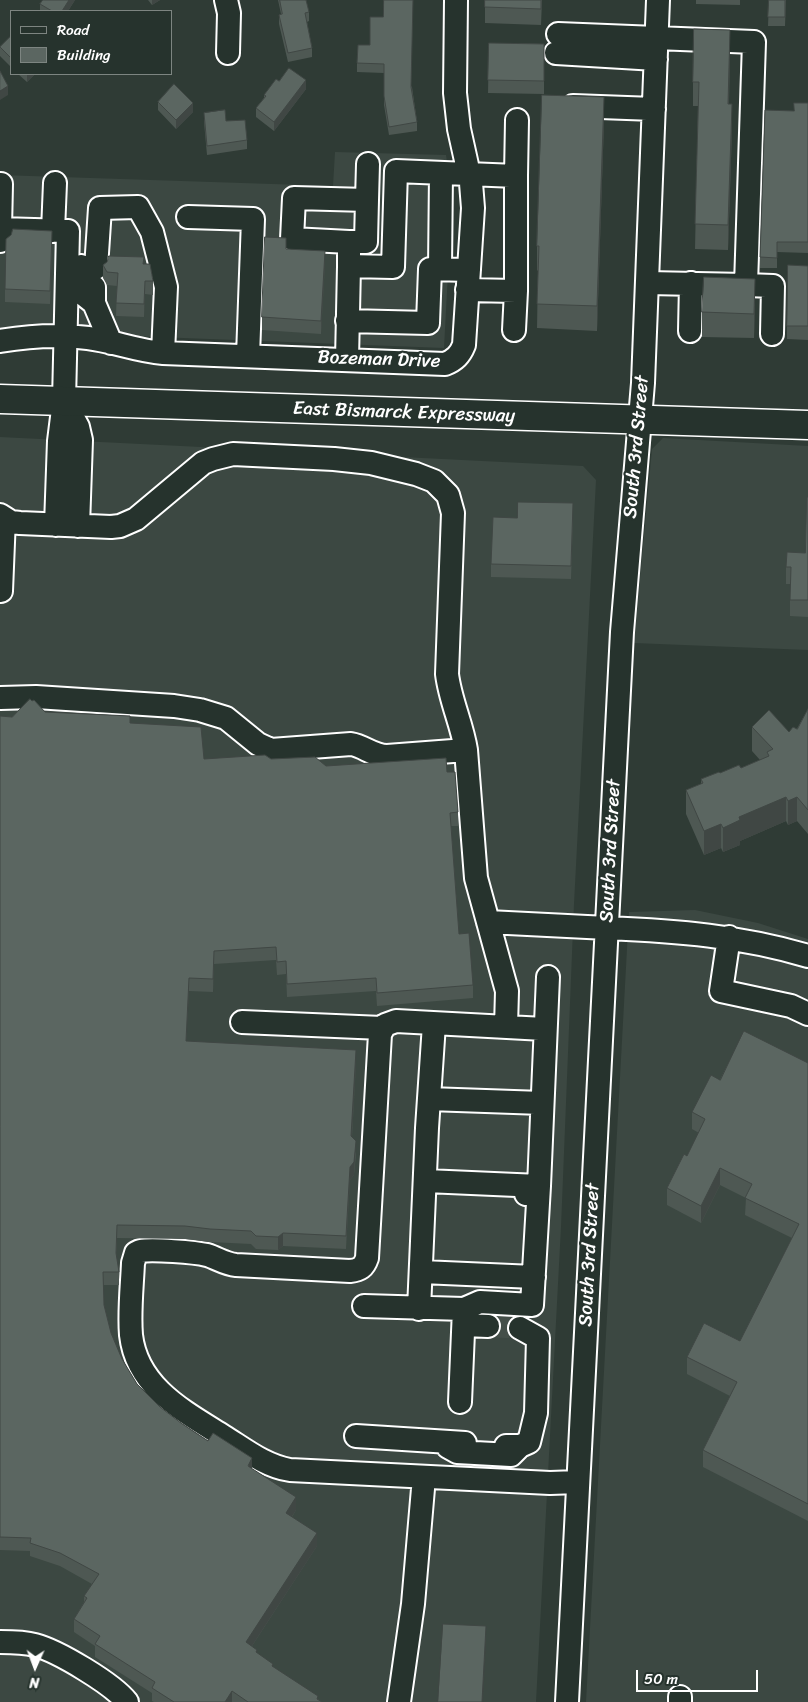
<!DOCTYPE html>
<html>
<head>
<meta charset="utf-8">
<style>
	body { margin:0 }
	#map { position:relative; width:808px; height:1702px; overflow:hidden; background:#2f3b35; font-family:Sriracha,sans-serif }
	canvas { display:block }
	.legend { position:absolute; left:10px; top:10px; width:162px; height:65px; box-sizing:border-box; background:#26332d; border:1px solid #7d8581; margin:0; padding:6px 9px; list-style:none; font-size:15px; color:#fff }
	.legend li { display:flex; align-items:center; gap:10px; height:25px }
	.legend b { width:25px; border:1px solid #7d8581 }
	.north { position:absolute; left:10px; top:1642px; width:50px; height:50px; -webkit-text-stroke:4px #26332d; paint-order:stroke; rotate:182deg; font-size:14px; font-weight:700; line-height:20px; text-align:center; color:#fff }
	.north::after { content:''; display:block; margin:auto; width:18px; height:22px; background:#fff; clip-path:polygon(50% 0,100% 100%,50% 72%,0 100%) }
	.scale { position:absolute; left:636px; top:1670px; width:122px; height:22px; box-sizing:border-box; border:2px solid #fff; border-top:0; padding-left:6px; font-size:15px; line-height:18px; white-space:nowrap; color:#fff; -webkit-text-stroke:4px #26332d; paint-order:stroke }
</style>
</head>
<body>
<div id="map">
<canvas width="808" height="1702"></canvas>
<ul class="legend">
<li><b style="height:6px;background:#26332d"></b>Road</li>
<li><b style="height:14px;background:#5b6661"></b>Building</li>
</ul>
<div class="north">N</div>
<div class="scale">50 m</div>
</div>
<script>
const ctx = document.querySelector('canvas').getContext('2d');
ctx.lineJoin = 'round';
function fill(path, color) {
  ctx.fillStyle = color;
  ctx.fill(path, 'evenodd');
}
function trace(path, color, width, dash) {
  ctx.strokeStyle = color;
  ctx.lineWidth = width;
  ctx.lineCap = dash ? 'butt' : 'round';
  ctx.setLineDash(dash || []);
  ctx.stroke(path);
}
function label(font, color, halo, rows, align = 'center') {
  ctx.font = font + ' Sriracha,sans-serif';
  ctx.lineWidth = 4.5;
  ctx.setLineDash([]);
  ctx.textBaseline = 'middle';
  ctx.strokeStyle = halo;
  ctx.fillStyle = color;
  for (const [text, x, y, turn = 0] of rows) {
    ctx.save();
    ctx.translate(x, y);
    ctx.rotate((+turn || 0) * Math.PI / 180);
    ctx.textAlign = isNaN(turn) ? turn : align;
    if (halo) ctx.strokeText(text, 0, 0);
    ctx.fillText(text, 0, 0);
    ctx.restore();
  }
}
fill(new Path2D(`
	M335,152L446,155L452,198L444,348L0,331V175L333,186Z
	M0,437L583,466L596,480L574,904L561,1227L536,1702H0Z
	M663,438L808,446V650L634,643L652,449Z
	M695,910L758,923L808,939V1702H586L629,912Z`), '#3c4842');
trace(new Path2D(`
	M488,1326L520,1328`), '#444f49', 22, [22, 11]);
const minor = new Path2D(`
	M226,0L229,13L228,53
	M558,34L754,42L746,285L648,283
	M556,53L656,59
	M573,106L654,109
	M0,184H1L0,229
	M188,217L253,219L248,356
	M53,231L55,183
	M0,241V229L68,231L64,401L59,441L56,525
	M349,242H366L367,200
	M81,266L79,291L94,303
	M349,266V242L292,239L294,198L367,200L368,164
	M96,268L100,208L138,207L152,232L166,287L163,353
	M440,269L441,173
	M746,285L773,286L772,334
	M94,287V303L111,343
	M467,290L516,291
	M347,321L428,323L430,269L469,270
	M514,330L516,291V176
	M690,331L691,283
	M0,341C29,336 59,334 88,338C113,341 137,351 163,353L445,364C455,360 460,355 464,345L473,208L471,183L459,129L455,93L456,0
	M347,360L349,266L393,267L396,171L516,176L517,120
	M64,401L78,427L81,440L78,526
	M0,515L11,522L20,523L111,527L120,526L136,519L203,463L213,459L233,454L334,459L371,463L416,474L434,481L448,495L453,513L447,674C450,700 462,724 466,750L476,878L507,991L506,1027
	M1,591L4,518
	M0,698L36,697L174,706L200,710L226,718L258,744L271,750L351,744C364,746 373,756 387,756L466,750
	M488,922C528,924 568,926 607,928C677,931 741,936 808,956
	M729,937L721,991L791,1006L808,1014
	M242,1022L382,1028
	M544,1029L396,1021L385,1025L380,1034L367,1258C364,1267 360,1270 350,1271L236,1265C225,1264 217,1258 207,1255C194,1252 153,1249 140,1251L136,1253L133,1263C132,1286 129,1312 131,1335C137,1387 183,1411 223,1436C244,1449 265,1466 290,1470L550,1483L578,1482
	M429,1099L542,1103
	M526,1194L539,1186L548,977
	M422,1272L534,1277
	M364,1306L464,1309L480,1302L532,1305L539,1186L426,1181
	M419,1309L427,1128L434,1024
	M464,1325L488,1326
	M460,1402L464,1309
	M356,1436L465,1443
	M506,1446H520L529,1442L536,1413L538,1338L520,1328
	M448,1447L457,1452L511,1455L519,1447
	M0,1642C12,1642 24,1642 35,1645C58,1651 113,1684 127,1702
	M399,1702L413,1604L424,1477
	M567,1702L622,632L643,383L658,0
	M680,1702V1697`);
const major = new Path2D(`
	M0,399L808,425`);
trace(minor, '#fff', 26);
trace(major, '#fff', 31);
trace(minor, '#26332d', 22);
trace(major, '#26332d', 28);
fill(new Path2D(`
	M75,0L68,11H40V4Z
	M148,0H160L152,5Z
	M278,0H306L309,12V21L307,22L312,48V57L288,62L279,24V15L281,14Z
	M485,0H542L541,25L485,23Z
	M696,0H740V5L696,4Z
	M769,0H786L785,26H768Z
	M11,36V67L0,56V47Z
	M489,43L544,44V94L488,93Z
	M370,45L412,87L417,122V131L389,135L384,105V73L357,72V63Z
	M730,54L729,104L732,129L728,250L695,249L698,106H693V82Z
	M18,74H35L27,82Z
	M279,81L306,89L274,131L256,117V108L264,98V95Z
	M158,102L193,112L176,129L158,110Z
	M808,103V253L777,252V268H760V257L794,111Z
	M204,113L226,121L247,140V149L207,155L204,122Z
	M604,121L597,331L537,328L538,271L537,270V246Z
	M52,244L50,304L5,302V289Z
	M286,249L325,264L321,334L262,330V317Z
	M144,264L153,281V295L145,294L144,317L116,316L117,286L107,285L103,278V265Z
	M808,266V340L787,339V326Z
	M755,303L754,338L702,337V312Z
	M808,497V617L790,616V584H786V567L805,553Z
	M573,516L571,579L491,577V564L517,518Z
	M808,709V834L797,821L788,825L786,821L740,841V845L723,852L721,848L704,855L686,814V790L701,784V779L741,768L760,760L752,751V727L789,732L797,729Z
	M45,712L130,723L204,759H271L326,766L447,772L458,812V826H451L459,934L473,985V998L377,1006L376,991L287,997L286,974L277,975L276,960L214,964L213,992L189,991L186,1041L356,1063L352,1137L356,1154L354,1175L350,1180L346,1249L283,1246L278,1250L256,1249L251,1244L210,1242L185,1239L117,1238L116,1256L119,1272V1285H103L104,1305L111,1333L122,1359L137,1384L160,1407L181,1423L252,1469L296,1510L292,1517L317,1546L252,1646L257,1653L273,1667L322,1702H154L152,1701V1693L95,1657V1646L74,1632V1619L84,1602V1596L92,1584L60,1566L30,1556V1551L0,1550V716L12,717Z
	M808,1063V1521L703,1467V1450L730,1396L687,1374V1357L740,1341L792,1238L745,1215L746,1198L720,1185L701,1223L667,1205V1188L687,1156L699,1133L692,1129V1112L720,1080Z`), '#4e5853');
fill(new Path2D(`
	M69,0H75L68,11H62Z
	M152,0H160L152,5Z
	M730,30V54L728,128V104Z
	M27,74H35L27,82Z
	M306,80V89L274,131V122Z
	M8,86V95L0,100V91Z
	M604,97V121L597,331V306Z
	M193,103V112L176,129V120Z
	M732,104V129L728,250V225Z
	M325,251V264L321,334V321Z
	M755,279V303L754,338V314Z
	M145,281V294L144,317V304Z
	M786,797V821L740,841V845L723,852V828L739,817Z
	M797,797V821L788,825V801Z
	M721,824V848L704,855V831Z
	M214,951V964L213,992V979Z
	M189,978V991L186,1054V1041Z
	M356,1050V1063L351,1149V1136Z
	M356,1141L354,1175L350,1180L346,1249L350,1167Z
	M720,1168V1185L701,1223V1206Z
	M283,1233V1246L278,1250V1237Z
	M252,1458V1471L248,1466Z
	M296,1497V1510L286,1526V1513Z
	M317,1533V1546L246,1655V1642Z
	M486,1626V1643L483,1702H482Z
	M232,1691V1702H225Z`), '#404744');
const building = new Path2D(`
	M43,0H69L62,11H52L40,4Z
	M280,0H306L309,12L305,13L312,48L288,53L279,15L282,14Z
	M384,0H413L411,87L417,122L389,127L384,96V64L357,63L358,45H370V17H383Z
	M485,0H541V9L485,7Z
	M769,0H785V17H768Z
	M694,29L730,30L728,104H732L728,225L695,224L699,82H693Z
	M11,36V58L0,47Z
	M489,43L544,44V81L488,80Z
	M289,68L306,80L274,122L256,108L266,96L264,95L276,79L279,81Z
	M0,71L8,86L0,91Z
	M174,84L193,103L176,120L158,102Z
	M542,95L604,97L597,306L537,304L539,246H537Z
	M794,103H808V242H777V258L760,257L765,110L794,111Z
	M225,110L226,121L245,120L247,140L207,146L204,113Z
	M13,229L52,231L50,291L5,289L6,239L11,235Z
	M265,237L286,238V249L325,251L321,321L262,317Z
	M109,256L144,257L143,264H150L153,281H145L144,304L116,303L118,273L107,272L103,265L107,262Z
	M788,265L808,266V326H787Z
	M704,277L755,279L754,314L702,312Z
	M807,497H808V600H790L791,567H786L787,552L805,553Z
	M518,502L573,503L571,566L491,564L493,517L517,518Z
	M30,699L32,701L34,700L45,712L130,716V723L201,727L204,759L265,755L271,759L315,757L326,766L446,758L447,772H455L458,812L450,813L459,934L469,933L473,985L377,993L376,978L287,984L286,961L277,962L276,947L214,951L213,979L189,978L186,1041L356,1050L351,1136L356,1141L354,1162L350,1167L346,1236L283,1233L278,1237L256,1236L251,1231L210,1229L185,1226L117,1225L116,1253L119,1272H103L104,1305L111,1333L122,1359L137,1384L160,1407L181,1423L208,1441L213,1433L252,1458L248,1466L296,1497L286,1513L317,1533L246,1642L257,1650L256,1652L273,1664L272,1666L318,1696L317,1699L322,1702H248L232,1691L225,1702H174L152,1688L155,1682L95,1644L100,1636L74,1619L87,1598L84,1596L99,1574L60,1553L30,1543L31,1538L0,1537V716L12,717Z
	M808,709V810L797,797L788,801L786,797L739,817L740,820L723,828L721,824L704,831L686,790L703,783L701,779L719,772L720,773L739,765L741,768L769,756L767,752L773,749L752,727L769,710L789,732L793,727L797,729Z
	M744,1031L808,1063V1504L703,1450L737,1382L687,1357L704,1323L740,1341L799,1224L745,1198L752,1184L720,1168L701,1206L667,1188L684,1154L687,1156L705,1119L692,1112L711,1075L720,1080Z
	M443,1624L486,1626L482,1702H438Z`);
fill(building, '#5b6661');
trace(building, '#404744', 1);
label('19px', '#fff', '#26332d', [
	["Bozeman Drive",379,360,2],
	["East Bismarck Expressway",404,413,2],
	["South 3rd Street",637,447,-85],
	["South 3rd Street",611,851,-87],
	["South 3rd Street",590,1255,-87]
]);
</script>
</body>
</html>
